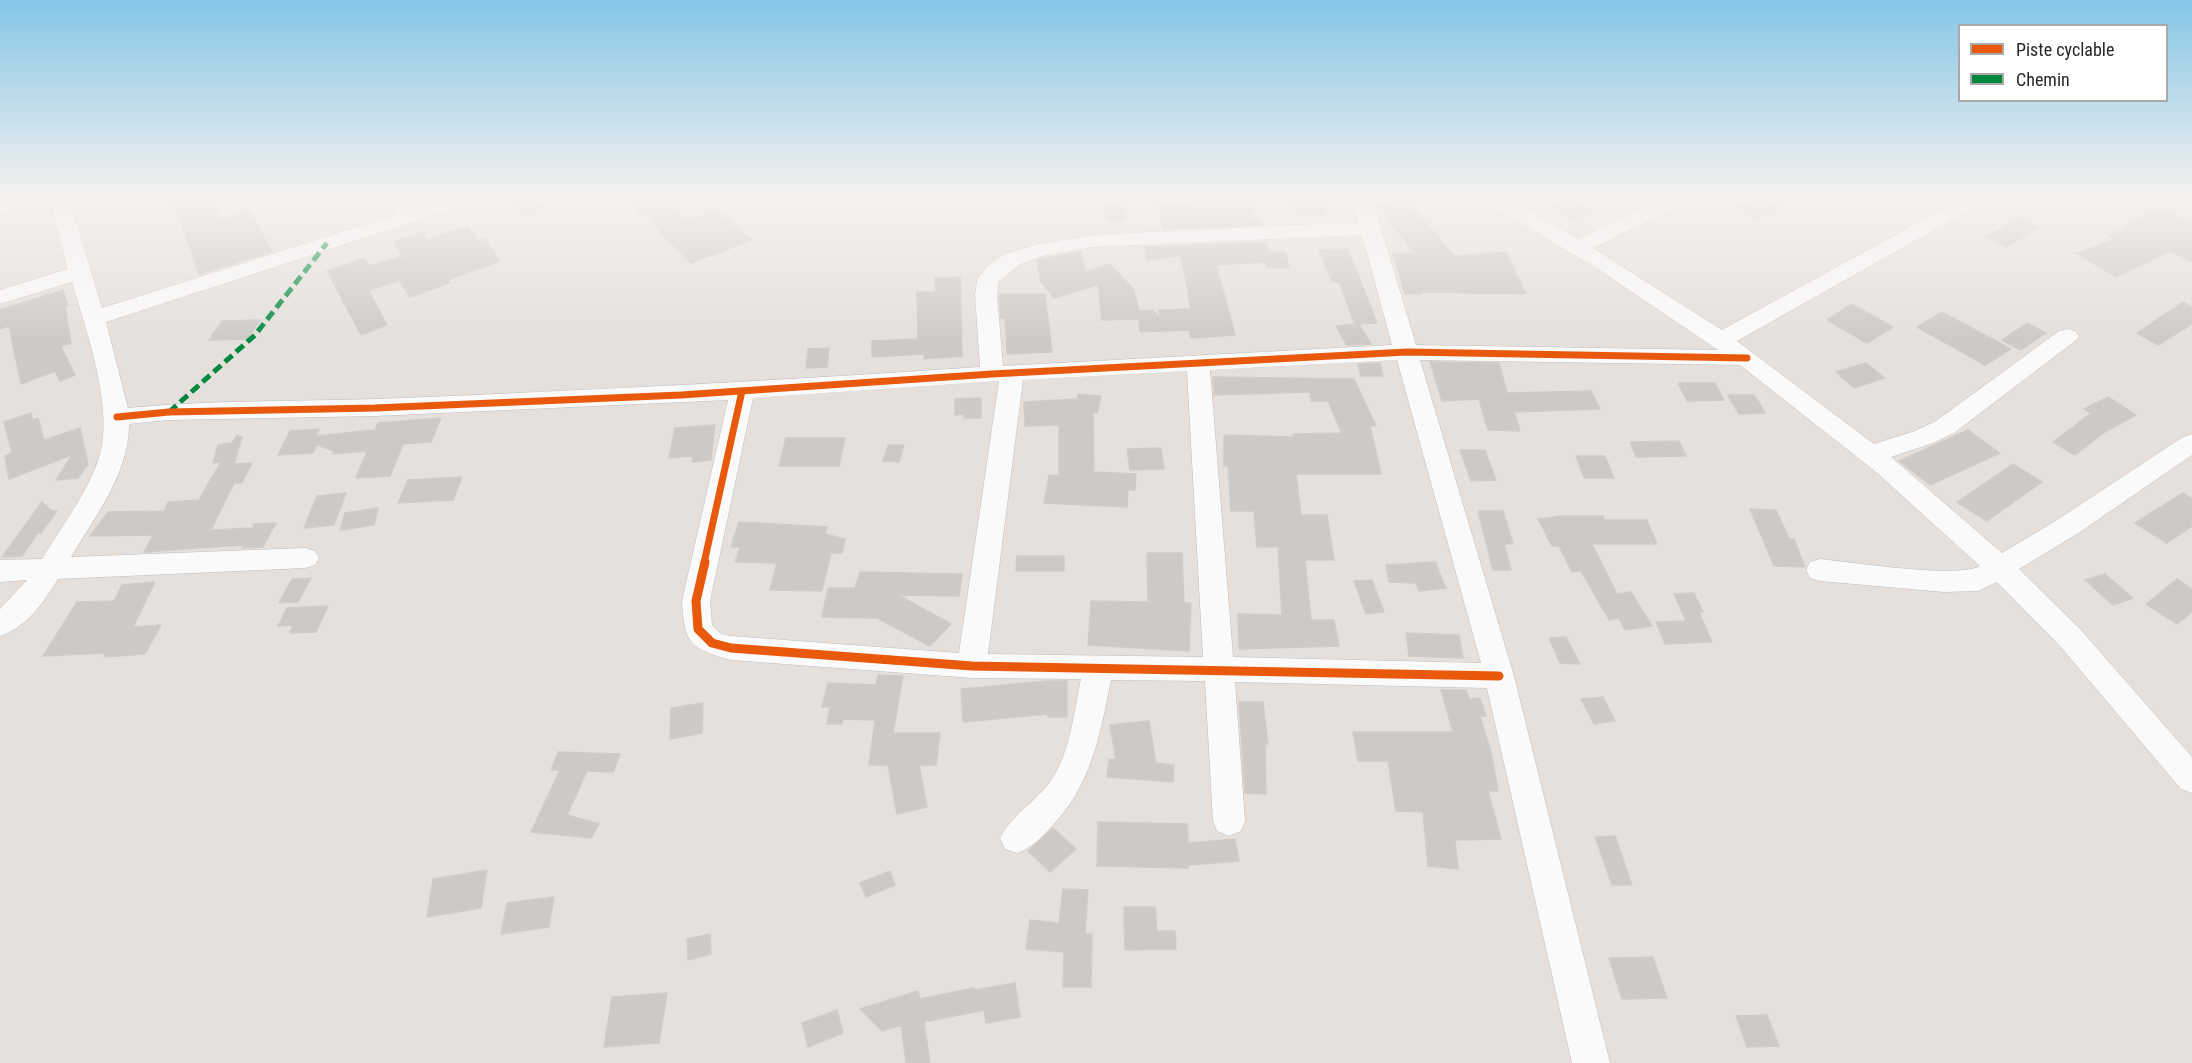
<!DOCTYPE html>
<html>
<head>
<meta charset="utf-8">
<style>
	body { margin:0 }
	#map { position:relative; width:2192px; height:1063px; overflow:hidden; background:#e6e0dc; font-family:"Roboto Condensed",sans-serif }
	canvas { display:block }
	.legend { position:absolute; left:1958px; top:24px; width:210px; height:78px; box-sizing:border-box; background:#fff; border:2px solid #a9a9a9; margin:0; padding:8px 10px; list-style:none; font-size:18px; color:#272727 }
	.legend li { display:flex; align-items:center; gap:12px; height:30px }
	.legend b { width:30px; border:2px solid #a9a9a9 }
</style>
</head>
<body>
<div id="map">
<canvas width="2192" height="1063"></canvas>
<ul class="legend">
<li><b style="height:8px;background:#e8590c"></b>Piste cyclable</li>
<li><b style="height:8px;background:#00873e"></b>Chemin</li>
</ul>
</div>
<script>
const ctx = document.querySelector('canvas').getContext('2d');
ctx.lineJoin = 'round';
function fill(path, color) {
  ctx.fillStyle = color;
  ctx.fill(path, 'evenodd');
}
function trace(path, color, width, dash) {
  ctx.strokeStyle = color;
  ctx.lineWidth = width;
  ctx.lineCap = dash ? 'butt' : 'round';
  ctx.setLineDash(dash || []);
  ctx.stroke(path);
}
const building = new Path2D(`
	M172,195H209L221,220L250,211L272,252L199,274Z
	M533,195L544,209L523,216L512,202Z
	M626,195H667L684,221L718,210L752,240L691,263L661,234L648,214L641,216Z
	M1291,195H1319L1327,215L1298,216Z
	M1761,197L1782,207L1756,219L1736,207Z
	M1569,198L1591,211L1573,219L1552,205Z
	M1406,199L1454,256L1506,252L1526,294L1421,292V294H1405L1393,254L1414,253L1378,205Z
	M1249,200L1254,218L1259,217L1261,225L1163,229L1157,202Z
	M1122,203L1126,220L1107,221L1103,205Z
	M2159,207L2192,223V262L2170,251L2116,277L2076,253L2115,239L2109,236L2128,227L2125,225Z
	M2019,219L2039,228L2006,247L1986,237Z
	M468,226L478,240L484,238L500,261L447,280L450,283L410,297L399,280L369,291L387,325L361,335L327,271L365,258L369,266L402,256L394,242L422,232L427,240Z
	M1266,242L1269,252H1286L1289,268H1267L1266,262L1216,265L1235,335L1191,338L1189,330L1140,332L1139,319L1102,320L1098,285L1054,298L1041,282L1037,260L1081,251L1085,272L1110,264L1134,290L1139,311L1153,310L1160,318L1159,310L1191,309L1184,270L1180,256L1147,260L1144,247Z
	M1348,249L1377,323L1359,324L1371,344L1347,345L1336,326L1355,324L1339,282H1332L1319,250Z
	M960,277L962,356L924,359V354L872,357V341L918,339L917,292H936L935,278Z
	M63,290L68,306L65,307L71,343L61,346L75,375L60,381L55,371L21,384L9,326L0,329V310Z
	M999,294H1045L1052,352L1007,354L1005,318H1001Z
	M2183,302L2192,307V324L2158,345L2137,333Z
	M1852,304L1893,327L1867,343L1827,320Z
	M1942,312L2011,349L1985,365L1917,327Z
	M260,320L248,339L209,340L222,321Z
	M2027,323L2046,333L2021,350L2002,340Z
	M829,348L827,367L806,368L808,349Z
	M1430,362L1499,363L1507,393L1591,391L1600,409L1514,412L1520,431L1488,430L1479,399L1442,401Z
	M1380,363L1383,376H1361L1358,364Z
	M1866,363L1885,378L1854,388L1836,372Z
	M1213,377L1354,379L1376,426H1370L1381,474H1296L1301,515H1327L1334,560H1305L1311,620H1334L1339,646L1239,649L1238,614L1282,615L1278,547H1257L1254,511H1231L1228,466H1224V435L1294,437L1293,434L1342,433L1328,401H1311L1310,392L1214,395Z
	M1678,383H1715L1724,400L1687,401Z
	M1078,394L1101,396L1097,413L1093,412L1094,472L1136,474L1135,490H1128L1127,507L1044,503L1049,475L1059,476V425L1025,426L1024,402L1077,399Z
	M1728,395H1754L1765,413L1739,414Z
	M2108,397L2136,415L2105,432L2075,455L2053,442L2091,413L2084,409Z
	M981,398V418H964V414L955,415V399Z
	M31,413L33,420L38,418L44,440L80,428L88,464L78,478L56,480L72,455L9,479L5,456L12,453L4,422Z
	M441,418L431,442L403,444L390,476L356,478L367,451L333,454L334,451L317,445L313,453L278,455L290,431L319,429L316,436L375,430L378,423Z
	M715,425L711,460L692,462L693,456L669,458L675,428Z
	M1968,430L2000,453L1930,485L1899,461Z
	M237,435L242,437L234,464L252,463L242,483H234L211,530L253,528L254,524L276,523L263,547L242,548L243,545L144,552L153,535L90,536L108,512L164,511L168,502L199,500L221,462L213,463L218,445L232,443Z
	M786,438H845L839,466H779Z
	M1679,441L1686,456L1636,457L1630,442Z
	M888,445H904L899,462L883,461Z
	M1161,448L1164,469L1130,470L1127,449Z
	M1460,450H1485L1496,480L1471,481Z
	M1576,456H1605L1614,478H1584Z
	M2013,464L2042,482L1987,521L1957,502Z
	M462,477L453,500L398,503L408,480Z
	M346,493L334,525L304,528L317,496Z
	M2183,493L2192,499V526L2167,543L2135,523Z
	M42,502L52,511H57L41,533L37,534L22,556L2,557Z
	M378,508L374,525L340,530L345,513Z
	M1750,509L1776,510L1789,538L1794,539L1805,567L1774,566Z
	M1478,511H1503L1513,544H1504L1511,570H1493Z
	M1563,516H1603L1605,520H1647L1657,544H1592L1617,594L1631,592L1652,626L1625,630L1619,618L1609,620L1581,571L1572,572L1559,546H1552L1538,519Z
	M739,522L827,527L825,534L845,539L842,553H831L822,591L770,590L777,563L735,562L740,547H731Z
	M1147,553H1182L1184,603H1191L1189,651L1088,645L1091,601L1148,602Z
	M1017,556H1064V571H1016Z
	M1435,562L1446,588L1419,591L1416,583L1389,582L1386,565Z
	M860,572L962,574L959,596L898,595L951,624L930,646L877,618L822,617L828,588H855Z
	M2105,574L2133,598L2113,605L2085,580Z
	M311,578L298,602L279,603L292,579Z
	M2177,579L2192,589V612L2177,624L2146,604Z
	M1372,580L1384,612L1366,614L1354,581Z
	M155,582L133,627L161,625L145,654L104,657L106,653L43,656L77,602L114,601L122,585Z
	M1694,593L1703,612H1699L1712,642L1665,644L1656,622L1686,621L1674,594Z
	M328,606L316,632L290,633L293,625L278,626L287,608Z
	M1406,633L1459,635L1463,658L1409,656Z
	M1566,637L1580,664L1560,663L1549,638Z
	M878,675L903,676L893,733H940L936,765H919L927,807L897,814L888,765H869L875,720L843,719L842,724H827L830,707H822L828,683L876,685Z
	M1047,681H1067V717H1048V714L963,722L961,689Z
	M1441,690H1466L1469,699L1480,698L1486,716H1480L1491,752L1498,791H1488L1501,839L1455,840L1458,869L1428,866L1423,812L1396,811L1388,761H1358L1353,732H1453Z
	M1603,697L1615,721L1594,724L1581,699Z
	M1239,702H1263L1268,744H1265L1266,794L1245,793Z
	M703,703L702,733L670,739L671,708Z
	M1149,721L1156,763L1174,765L1173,782L1107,777L1109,759L1116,760L1110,725Z
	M558,752L620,754L613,772L587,771L567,815L599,824L591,838L531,832L560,770H551Z
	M1098,822L1187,824L1188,843L1235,839L1239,861L1188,865V868L1097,866Z
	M1053,828L1076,849L1050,872L1028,851Z
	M1615,836L1632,885H1612L1595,837Z
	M487,870L481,908L427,917L433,879Z
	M890,871L895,885L866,897L860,883Z
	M1063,889L1088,890L1085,934H1092L1091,987H1063L1064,952L1026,949L1030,920L1059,923Z
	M554,897L549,927L501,934L507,903Z
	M1124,907H1155L1157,931H1175L1176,949L1125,950Z
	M710,934L711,954L688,960L687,939Z
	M1653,957L1667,998L1622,999L1609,958Z
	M1015,983L1020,1017L986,1023L984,1010L924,1022L930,1063H906L901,1025L882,1031L860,1009L918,991L920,999L974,988L975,990Z
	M667,993L659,1043L604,1047L612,997Z
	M837,1010L843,1033L808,1047L802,1023Z
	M1767,1015L1779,1046L1747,1047L1736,1016Z`);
fill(building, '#ccc9c6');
trace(building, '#d1ccc9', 1.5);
const minor = new Path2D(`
	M18,195H47L44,199L0,213V200Z
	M48,195H68L102,308L395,215L381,195H401L412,209L458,195H487L484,199L106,322L128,408C219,399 312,402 404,398C596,390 788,380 980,367L975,295L977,280L987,266L1005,254L1038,244L1092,235L1358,222L1351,195H1371L1416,345L1718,350L1598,269L1480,199L1477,195H1501L1578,239L1671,195H1696L1693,199L1593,248L1722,330L1968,195H1992L1989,199L1737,341L1874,444L1915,431L1936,421L2059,331L2067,329L2075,331L2079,336L2075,341L1954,433L1933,443L1891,457L2002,553L2057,520L2183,437L2192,434V455L2077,534L2019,569L2080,629L2192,757V793L2181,789L2060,646L1997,582L1978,591L1944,592L1820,581L1810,578L1806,570L1810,562L1820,559C1851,562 1958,579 1980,566L1876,472L1740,365L1420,360L1514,676L1610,1063H1572L1487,688L1235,682L1245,821L1241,831L1229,836L1217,831L1213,821L1205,681L1111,680C1100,734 1091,788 1050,828C1040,839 1031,848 1017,853L1005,849L1000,838C1011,816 1035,802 1050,782C1070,755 1074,712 1081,679L972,678L731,660C690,649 684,643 682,601L728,400L375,416L169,420L129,424C129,474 95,516 71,557L305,548L315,551L319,558L315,565L305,568L58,579C44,602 26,628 0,636V609L27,580L0,582V560L42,559C61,527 87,494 99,458C115,410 86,330 72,282L0,304V290L68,269ZM1362,235L1392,345L1003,366L997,295L999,281L1021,264L1042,256L1092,247ZM1397,360L1481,663L1233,657L1210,370ZM1187,371L1203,657L988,654L1023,380ZM999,381L959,653L731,636L721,634L712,625L710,601L753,398Z`);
trace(minor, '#bfbdbe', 1);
fill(minor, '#fbfafa');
trace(new Path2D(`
	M169,412L255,335L327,243`), '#00873e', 5, [10, 5]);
trace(new Path2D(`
	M117,417L169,412L375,408L681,395L992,374L1407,352L1747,358
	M704,563L742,391`), '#e8590c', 7);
trace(new Path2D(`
	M705,562L696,601L698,629L712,643L731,648L972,666L1499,676`), '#e8590c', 9);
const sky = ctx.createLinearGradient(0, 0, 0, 343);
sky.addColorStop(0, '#85c6e7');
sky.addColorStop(0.57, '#f4f1ef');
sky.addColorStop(1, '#f4f1ef00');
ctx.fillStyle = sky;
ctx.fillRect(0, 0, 2192, 343);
</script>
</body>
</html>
